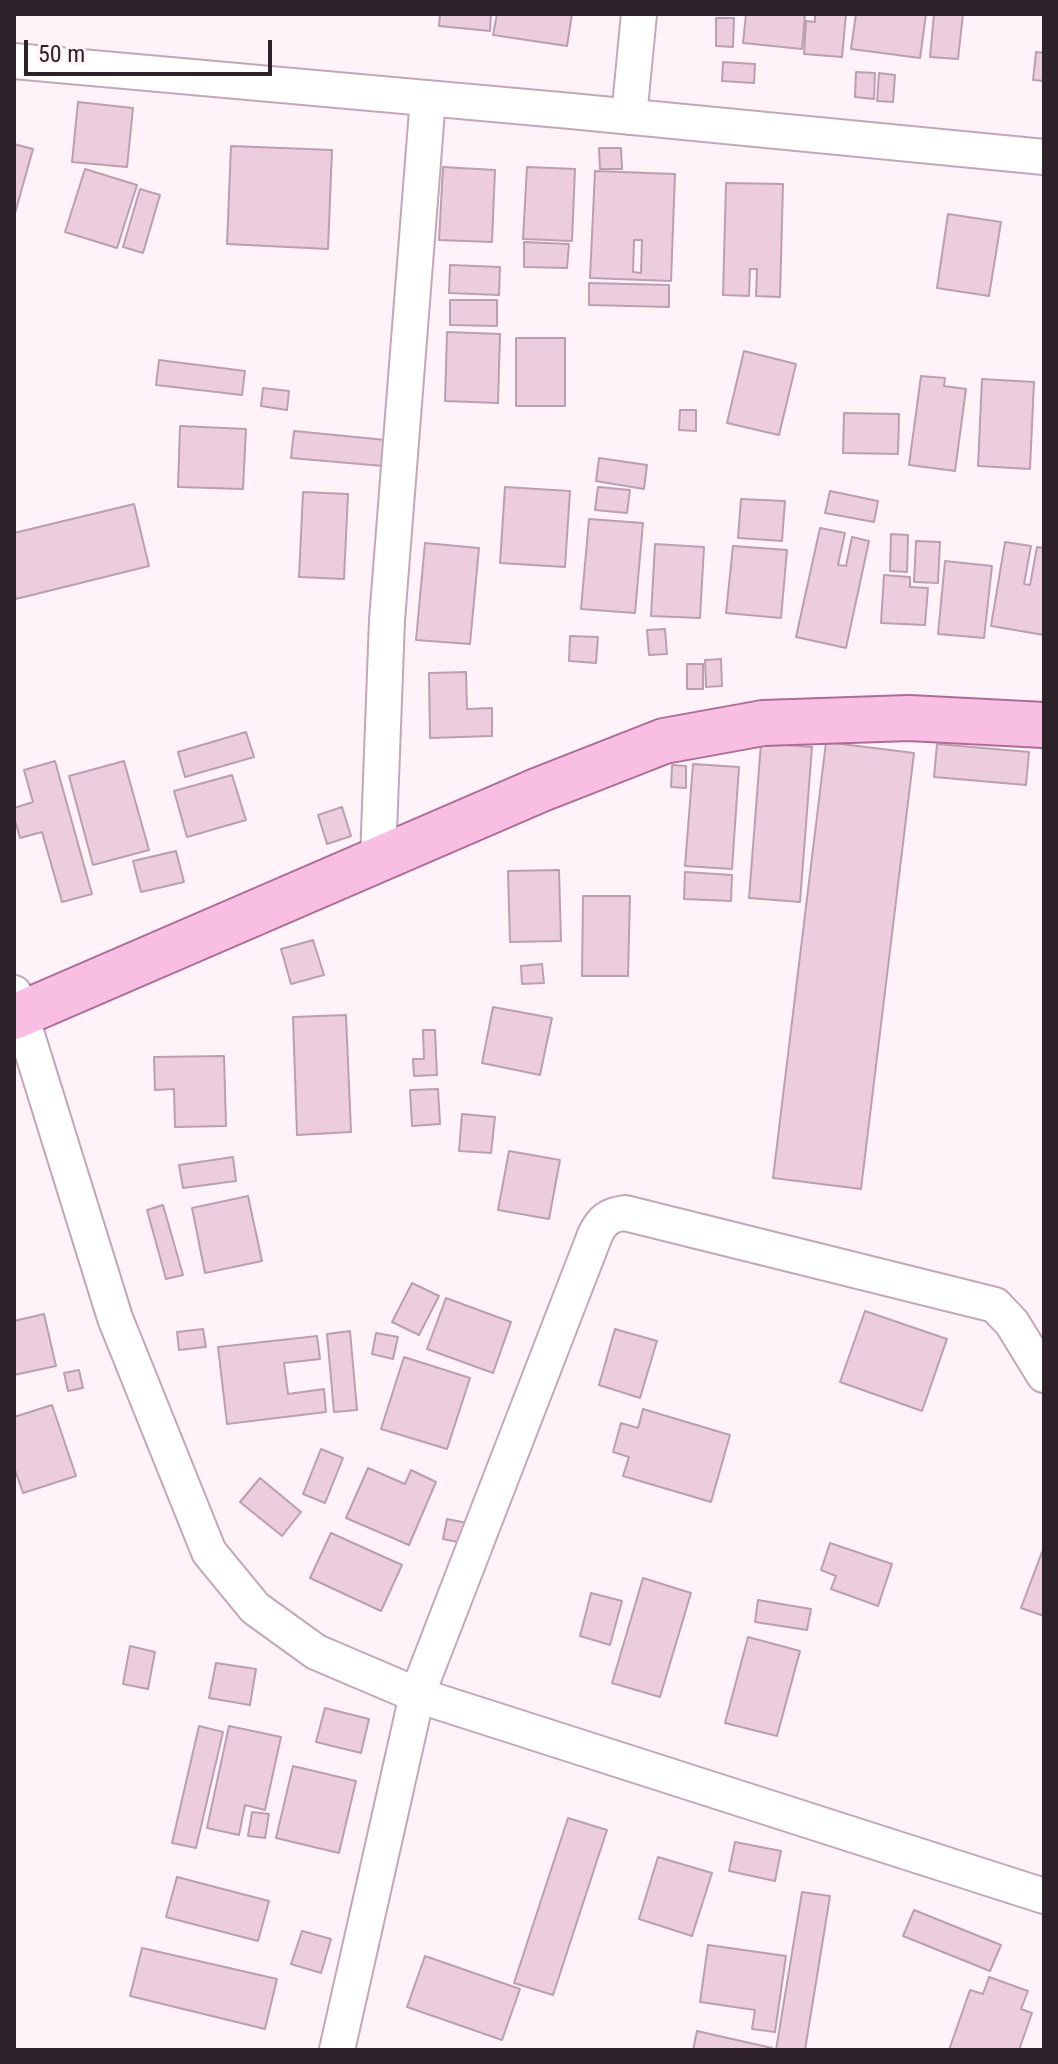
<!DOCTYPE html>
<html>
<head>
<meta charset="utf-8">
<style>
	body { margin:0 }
	#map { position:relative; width:1058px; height:2064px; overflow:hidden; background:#fff2f9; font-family:"Roboto Condensed",sans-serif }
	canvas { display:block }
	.frame { position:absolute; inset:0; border:16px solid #2d2229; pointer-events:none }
	.scale { position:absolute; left:24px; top:40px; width:248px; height:36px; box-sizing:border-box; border:4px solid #2d2229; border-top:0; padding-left:10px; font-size:24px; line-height:28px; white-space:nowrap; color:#2d2229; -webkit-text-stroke:6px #fff2f9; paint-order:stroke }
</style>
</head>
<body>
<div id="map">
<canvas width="1058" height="2064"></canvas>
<div class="frame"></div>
<div class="scale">50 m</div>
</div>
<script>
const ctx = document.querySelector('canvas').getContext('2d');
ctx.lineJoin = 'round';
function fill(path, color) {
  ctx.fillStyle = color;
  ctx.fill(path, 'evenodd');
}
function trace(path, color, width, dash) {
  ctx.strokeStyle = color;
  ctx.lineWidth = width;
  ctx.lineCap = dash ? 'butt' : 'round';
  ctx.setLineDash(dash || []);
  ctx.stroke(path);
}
const building = new Path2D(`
	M440,14H491L490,31L439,26Z
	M497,14H572L567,46L493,35Z
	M746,14H805L802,49L743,43Z
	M815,14H846L842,57L804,54L806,21L815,22Z
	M856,14H926L920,58L851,49Z
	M934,14H963L958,59L930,57Z
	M716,18H734L733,47L716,46Z
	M1036,52L1044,53V81L1033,80Z
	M723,62L755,64L754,83L722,81Z
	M856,72L875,73L874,99L855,97Z
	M879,73L895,75L893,102L877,101Z
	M78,102L133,108L127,167L72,162Z
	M14,144L33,149L14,217Z
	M231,146L332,150L328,249L227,244Z
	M599,148H621L622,169H600Z
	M443,167L495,170L492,242L439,240Z
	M527,167L575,169L572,241L523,239Z
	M85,169L137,185L117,248L65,232Z
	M595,171L675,174L671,281L590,278ZM634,240H642L641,273L633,272Z
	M726,183L783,184L780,297L756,296L757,269H750L749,296L723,295Z
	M140,189L160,195L143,253L123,247Z
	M948,214L1001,222L989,296L937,288Z
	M524,242L569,244L567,268L524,267Z
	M450,265L500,267L499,295L449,293Z
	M589,283L669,285V307L589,305Z
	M450,300H497V326L450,325Z
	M447,332L500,334L498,403L445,401Z
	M516,338H565V406H516Z
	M744,351L796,364L779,435L727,423Z
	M159,360L245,371L242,395L156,385Z
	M921,376L945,378L944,386L966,389L955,471L909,465Z
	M982,379L1034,382L1030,469L978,466Z
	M263,388L289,391L287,410L261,406Z
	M680,410H696V431L679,430Z
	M844,413L899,414L898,454L843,453Z
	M180,426L246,429L243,489L178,487Z
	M294,431L386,440L383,466L291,458Z
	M599,458L647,465L644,489L596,481Z
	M505,487L570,491L565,567L500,563Z
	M598,487L630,490L627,513L595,510Z
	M830,491L878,501L874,522L825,513Z
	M303,492L348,494L344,579L299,577Z
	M741,499L785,501L782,541L738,538Z
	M134,504L149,566L16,599L14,591V533Z
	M589,519L643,523L635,613L581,609Z
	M820,528L845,533L838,565L846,566L852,537L869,541L846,648L796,637Z
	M891,534L908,535L907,572L890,571Z
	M916,541L940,542L938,583L914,582Z
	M1005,542L1031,546L1024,584L1030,585L1037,547L1044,548V635L991,626Z
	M425,543L479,548L470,644L416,640Z
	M655,544L704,547L700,618L651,616Z
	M733,546L787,550L781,618L726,613Z
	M945,561L992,566L984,638L938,634Z
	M884,575L910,577V587L928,588L925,625L881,623Z
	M665,629L667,654L649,655L647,630Z
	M570,636L598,637L596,663L569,661Z
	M721,659L722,686L706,687L705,660Z
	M687,664H703V689H687Z
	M466,672L467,709L492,708V736L430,738L429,673Z
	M246,732L254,757L185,777L178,752Z
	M826,742L914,753L861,1189L773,1178Z
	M761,743L812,747L800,902L749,898Z
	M937,744L1029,752L1026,785L934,777Z
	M55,761L92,894L62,902L42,832L20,838L14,817V808L33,802L24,770Z
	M124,761L149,850L93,865L69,776Z
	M693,764L739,767L732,869L685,866Z
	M672,765L686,766V788L671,787Z
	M232,775L246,820L187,837L174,791Z
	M342,807L351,836L327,844L318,815Z
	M176,851L184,882L141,892L133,861Z
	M559,870L561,941L510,942L508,871Z
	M685,872L732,875L731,901L684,899Z
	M583,896H630L628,976H582Z
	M313,940L324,975L291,984L281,949Z
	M542,964L544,983L522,984L521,966Z
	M493,1007L552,1018L540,1075L482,1063Z
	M346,1015L351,1132L297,1135L293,1017Z
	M423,1030H435L437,1075L414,1076L413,1059H424Z
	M224,1056L226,1126L175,1127L174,1089L155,1090L154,1057Z
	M438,1089L440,1124L412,1126L410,1090Z
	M462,1114L495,1117L491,1153L459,1151Z
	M509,1151L560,1160L549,1219L498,1210Z
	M233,1157L236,1181L183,1188L179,1165Z
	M248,1196L262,1261L205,1273L192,1208Z
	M163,1205L183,1275L166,1279L147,1210Z
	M412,1283L439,1296L419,1335L392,1322Z
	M446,1298L511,1322L493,1373L427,1349Z
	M865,1311L947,1339L922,1411L840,1382Z
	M44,1314L56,1366L14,1375V1321Z
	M203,1329L206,1347L179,1350L177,1332Z
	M615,1329L657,1341L640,1398L599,1385Z
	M350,1331L357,1410L334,1412L327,1334Z
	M376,1333L398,1337L393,1359L372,1354Z
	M317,1336L320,1359L284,1363L288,1394L324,1389L326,1412L227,1424L218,1347Z
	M404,1357L470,1378L447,1449L381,1429Z
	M79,1370L83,1388L68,1391L64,1373Z
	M52,1405L76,1476L23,1493L14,1467V1417Z
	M643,1409L730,1435L711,1502L623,1476L629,1457L613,1452L621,1423L638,1428Z
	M321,1449L343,1458L325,1503L303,1494Z
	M368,1468L405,1484L411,1470L436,1482L409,1545L346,1518Z
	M260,1478L301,1512L282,1536L240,1502Z
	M447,1519L472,1524L468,1544L443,1539Z
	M331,1533L402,1565L381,1611L310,1578Z
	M830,1543L892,1564L878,1606L831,1589L836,1576L821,1570Z
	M1042,1552H1044V1616L1021,1608Z
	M643,1578L691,1593L660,1697L612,1683Z
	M591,1593L622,1601L610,1645L580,1636Z
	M758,1600L811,1609L807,1630L755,1622Z
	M748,1637L800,1651L777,1736L725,1723Z
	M130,1646L155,1652L148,1689L123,1684Z
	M216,1663L256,1669L250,1705L209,1698Z
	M325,1708L369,1719L361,1753L316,1742Z
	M199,1726L223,1732L196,1848L172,1843Z
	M229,1726L281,1737L265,1810L245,1805L239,1835L207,1828Z
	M293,1766L356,1781L339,1853L276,1838Z
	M252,1812L269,1814L265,1838L248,1836Z
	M568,1818L607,1830L553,1995L514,1983Z
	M735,1842L781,1851L775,1881L729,1871Z
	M658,1857L712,1873L692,1936L639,1919Z
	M177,1877L269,1901L258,1941L166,1917Z
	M802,1892L830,1896L805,2050H776Z
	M914,1910L1001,1945L990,1971L903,1936Z
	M302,1931L331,1939L321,1973L291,1964Z
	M708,1945L786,1956L775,2032L752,2029L755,2010L700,2002Z
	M142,1948L277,1979L265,2029L130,1996Z
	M425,1956L520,1989L502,2040L407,2007Z
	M989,1977L1028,1991L1021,2009L1032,2013L1019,2050H949L970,1990L983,1994Z
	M697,2031L772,2048V2050H693Z`);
fill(building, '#ebcdde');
trace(building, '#bc9faf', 2);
const minor = new Path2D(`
	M14,61L571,111L1044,157
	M629,117L639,14
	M378,859L387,620L428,98
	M14,993L115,1318L209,1552L255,1608L316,1652L417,1695L1044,1896
	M337,2050L417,1695L595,1235C602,1220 609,1215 625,1213L995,1305L1012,1323L1044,1375`);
const major = new Path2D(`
	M14,1017L539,790L664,741L763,723L909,718L1044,725`);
trace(minor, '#c4a7b7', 38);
trace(major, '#ae6c95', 48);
trace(minor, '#fff', 34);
trace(major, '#f8bfe2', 44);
</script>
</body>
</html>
